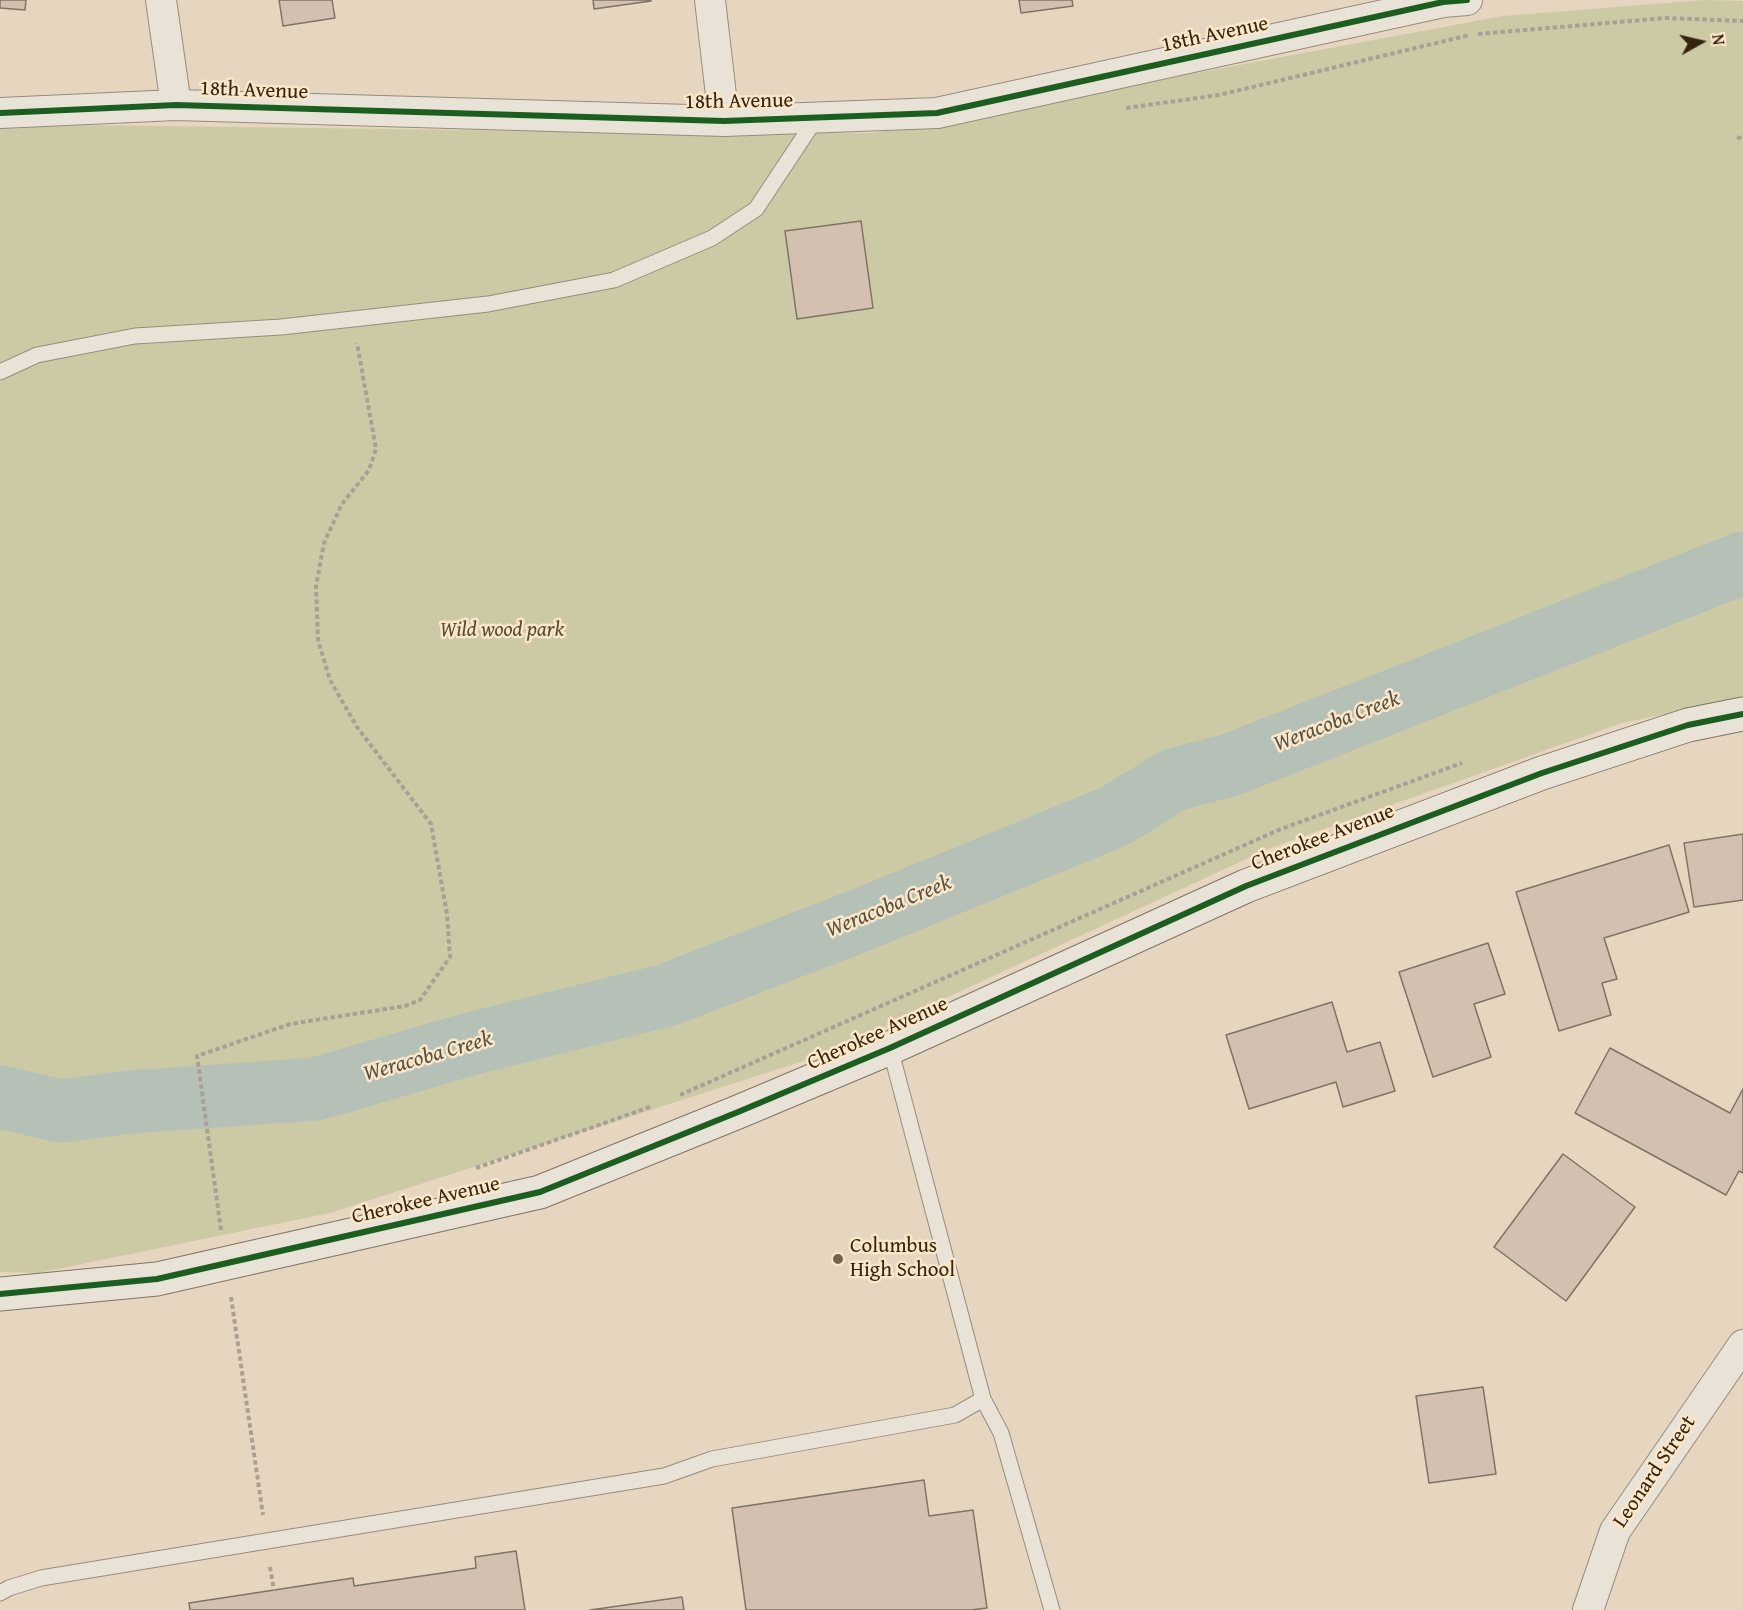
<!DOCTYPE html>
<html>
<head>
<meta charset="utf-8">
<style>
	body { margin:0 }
	#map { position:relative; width:1743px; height:1610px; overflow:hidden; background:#e6d6bf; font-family:"Gentium Book Plus",serif }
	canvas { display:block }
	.north { position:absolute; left:1671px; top:12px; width:60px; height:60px; -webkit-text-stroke:4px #fae7ca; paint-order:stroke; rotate:82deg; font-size:16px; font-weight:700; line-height:24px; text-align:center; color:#36250e }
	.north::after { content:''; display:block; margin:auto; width:21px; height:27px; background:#36250e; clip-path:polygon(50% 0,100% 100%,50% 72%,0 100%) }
</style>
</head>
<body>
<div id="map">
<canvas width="1743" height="1610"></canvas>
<div class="north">N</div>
</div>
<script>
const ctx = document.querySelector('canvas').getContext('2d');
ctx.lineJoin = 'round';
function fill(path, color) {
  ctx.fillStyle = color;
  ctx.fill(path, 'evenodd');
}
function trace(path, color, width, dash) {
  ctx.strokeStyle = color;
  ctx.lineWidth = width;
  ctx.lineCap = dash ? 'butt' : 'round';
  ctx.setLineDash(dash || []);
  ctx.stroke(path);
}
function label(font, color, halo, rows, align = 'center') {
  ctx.font = font + ' "Gentium Book Plus",serif';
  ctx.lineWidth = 5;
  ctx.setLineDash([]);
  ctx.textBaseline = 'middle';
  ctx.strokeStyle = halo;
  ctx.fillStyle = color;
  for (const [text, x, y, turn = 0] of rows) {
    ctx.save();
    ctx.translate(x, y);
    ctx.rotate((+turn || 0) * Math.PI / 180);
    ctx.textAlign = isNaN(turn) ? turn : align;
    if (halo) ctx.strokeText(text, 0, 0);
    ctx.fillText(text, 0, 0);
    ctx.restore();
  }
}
fill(new Path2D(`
	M1705,0L1743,1V698L1622,723L1268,849L825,1054L330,1213L38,1273L0,1272V109L84,125L542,131L873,133L1503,16Z`), '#cccaa5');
trace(new Path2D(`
	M0,1097L61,1111L131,1102L316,1089L470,1044L667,995L866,918L1115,816L1173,780L1230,765L1743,563`), '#b5c1b7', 63);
const building = new Path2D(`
	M0,0H26L25,10L0,8Z
	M279,0H332L335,18L283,26Z
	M593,0H651V1L594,9Z
	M1019,0H1072L1073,6L1021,13Z
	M861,221L873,308L797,319L785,231Z
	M1743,834V900L1694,907L1684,843Z
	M1669,845L1689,912L1604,938L1617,979L1602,983L1611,1015L1559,1031L1516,892Z
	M1488,943L1505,994L1474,1004L1491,1057L1433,1077L1399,972Z
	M1332,1002L1347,1052L1380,1042L1395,1091L1343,1107L1336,1082L1249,1109L1226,1035Z
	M1610,1048L1730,1113L1743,1089V1173L1739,1171L1726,1195L1575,1113Z
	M1563,1154L1635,1207L1566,1301L1494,1247Z
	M1483,1387L1496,1474L1429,1483L1416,1396Z
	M924,1480L929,1516L973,1510L987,1608L971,1610H746L732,1508Z
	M516,1551L525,1610H190L189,1603L353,1578L354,1586L476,1568L475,1557Z
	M682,1597L684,1610H590Z`);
fill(building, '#d3c0b0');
trace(building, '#7e7465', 1.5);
const lane = new Path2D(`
	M0,372L37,355L135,336L281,327L488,304L614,280L712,238L756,209L817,117
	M890,1048L983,1399L1001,1433L1052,1610
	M0,1593L9,1588L41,1578L664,1476L712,1459L955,1415L983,1399`);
const street = new Path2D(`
	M161,0L176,105
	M710,0L724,121
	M0,113L176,105L724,121L937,113L1443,2L1467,0
	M1588,1610L1615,1531L1743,1345`);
const secondary = new Path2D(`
	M0,1294L157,1279L540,1192L738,1112L890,1048L1246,886L1542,773L1688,725L1743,714`);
trace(lane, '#978c7c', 17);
trace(street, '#978c7c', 32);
trace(secondary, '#7e7465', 35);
trace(new Path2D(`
	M1478,34L1666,18L1743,21
	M1126,108L1219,95L1470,35
	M1737,137L1743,139
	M680,1095L1281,829L1462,763
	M476,1168L650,1107
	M221,1230L197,1056L290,1024L405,1006L420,1000L450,957L447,914L431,824L357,727L330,680L318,640L316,586L324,543L342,504L369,470L376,449L357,343
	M231,1297L263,1515
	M270,1567L274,1590`), '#a8a095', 4, [4.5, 3]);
trace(lane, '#e9e2d6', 15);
trace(street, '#e9e2d6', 30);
trace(secondary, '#e9e2d6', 33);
trace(new Path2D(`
	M0,113L176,105L724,121L937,113L1443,2L1467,0
	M0,1294L157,1279L540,1192L738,1112L890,1048L1246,886L1542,773L1688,725L1743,714`), '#1b5e20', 6);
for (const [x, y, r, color] of [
	[838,1259,6,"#74634c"]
]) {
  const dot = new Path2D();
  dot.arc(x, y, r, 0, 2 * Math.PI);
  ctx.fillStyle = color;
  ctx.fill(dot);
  trace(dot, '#fae7ca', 2);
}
label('21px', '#36250e', '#fae7ca', [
	["18th Avenue",1215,35,-12],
	["18th Avenue",254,91,2],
	["18th Avenue",739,102,-1],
	["Cherokee Avenue",1323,838,-21],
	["Cherokee Avenue",878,1034,-24],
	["Cherokee Avenue",426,1201,-13],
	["Leonard Street",1655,1472,-56]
]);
label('italic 21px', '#564c2e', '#fae7ca', [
	["Wild wood park",502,631]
]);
label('21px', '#36250e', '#fae7ca', [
	["Columbus",850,1247],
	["High School",850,1271]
], 'left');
label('italic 22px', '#565140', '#fae7ca', [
	["Weracoba Creek",1337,722,-21],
	["Weracoba Creek",889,907,-22],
	["Weracoba Creek",428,1057,-16]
]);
</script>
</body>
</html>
